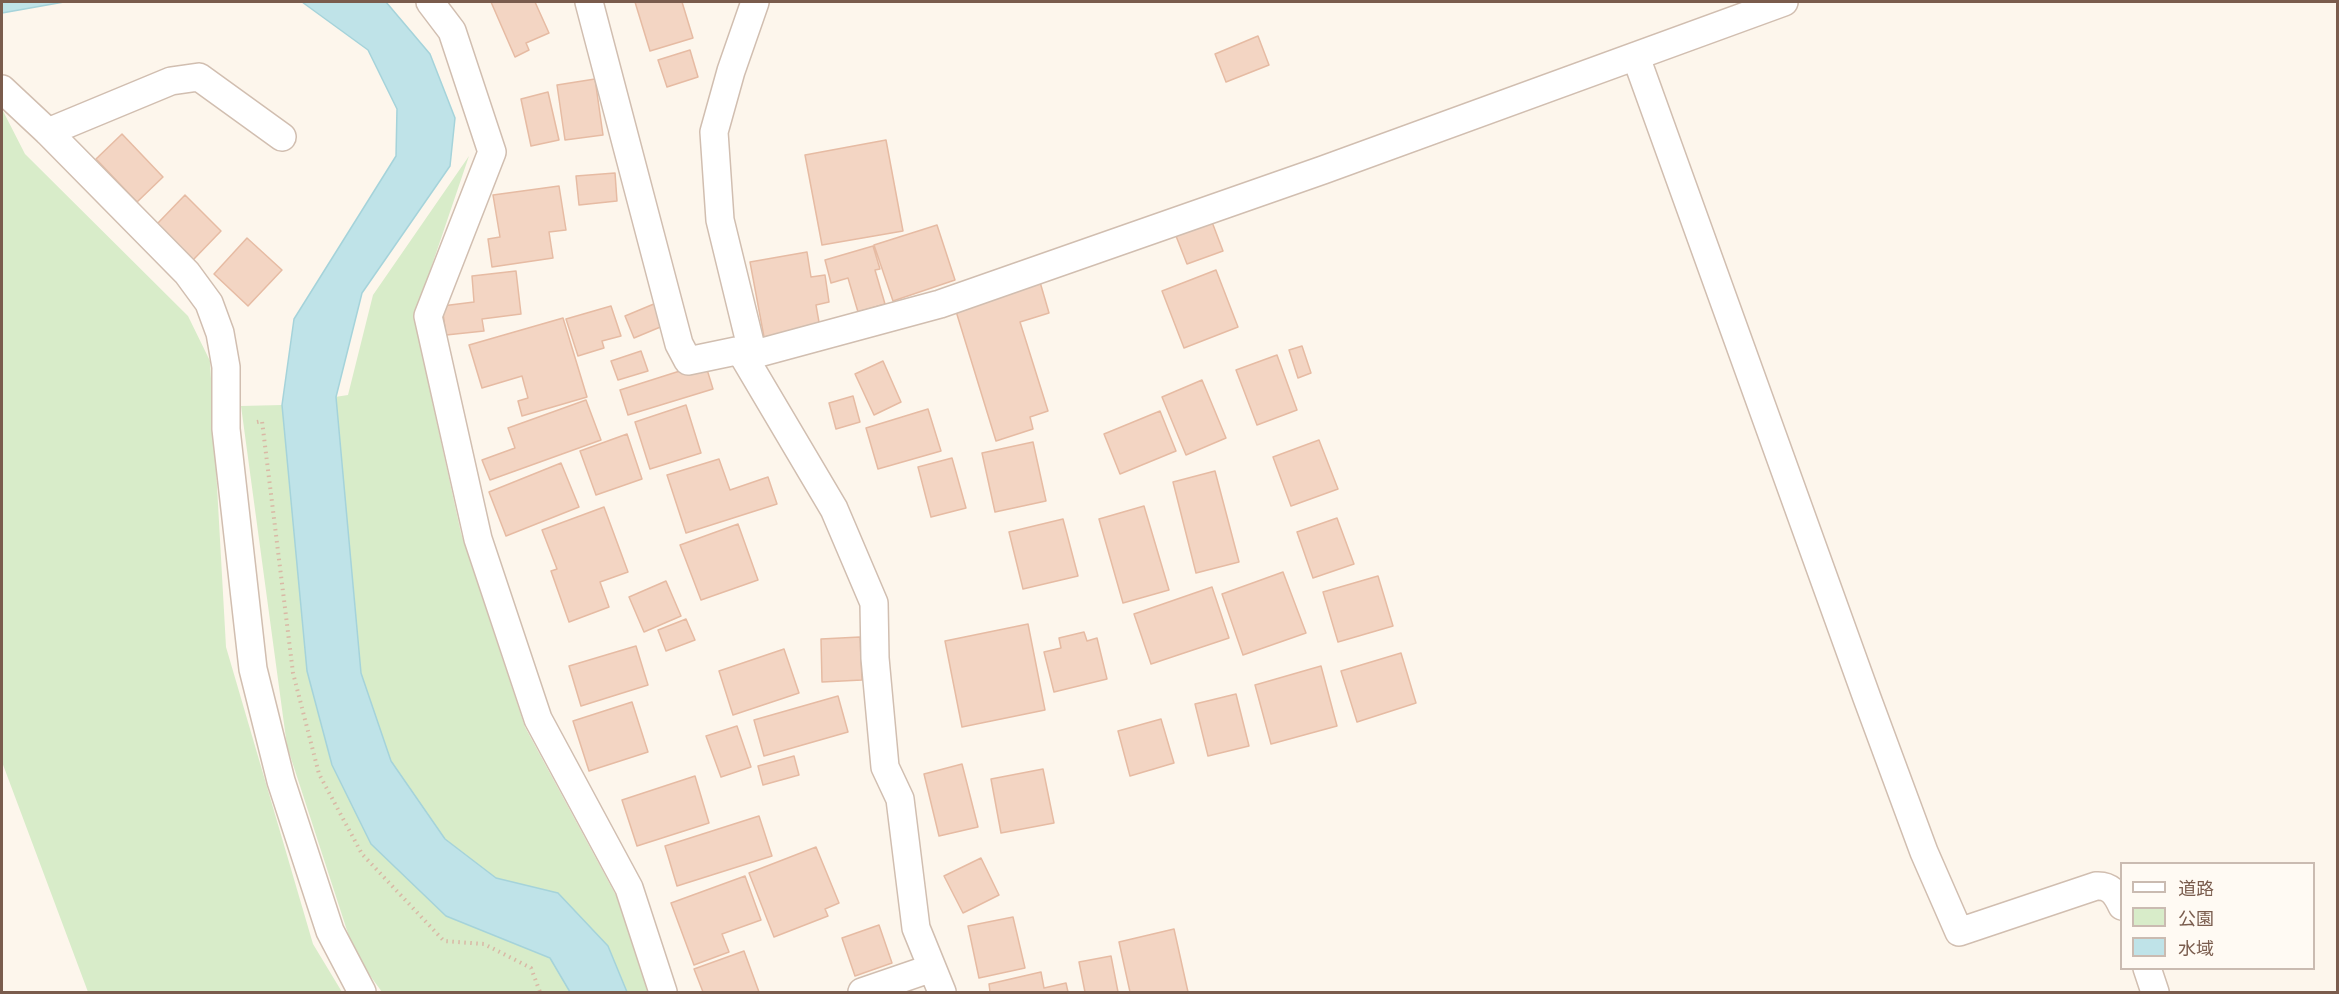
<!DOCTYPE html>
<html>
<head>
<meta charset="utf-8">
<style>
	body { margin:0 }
	#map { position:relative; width:2339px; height:994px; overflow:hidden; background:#fdf6ec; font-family:"Work Sans","Noto Sans JP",sans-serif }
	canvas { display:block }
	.frame { position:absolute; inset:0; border:3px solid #7a5c4d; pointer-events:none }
	.legend { position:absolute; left:2120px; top:862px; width:195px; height:108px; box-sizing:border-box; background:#fffaf3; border:2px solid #cabbb1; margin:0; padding:8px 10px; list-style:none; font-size:18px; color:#7a5c4d }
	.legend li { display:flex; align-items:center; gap:12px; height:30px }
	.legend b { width:30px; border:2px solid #cabbb1 }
</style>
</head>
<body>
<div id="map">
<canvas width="2339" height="994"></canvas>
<div class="frame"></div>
<ul class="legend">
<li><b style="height:8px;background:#fff"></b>道路</li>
<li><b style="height:16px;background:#d8ecc9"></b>公園</li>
<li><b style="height:16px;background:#bfe3e8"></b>水域</li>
</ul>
</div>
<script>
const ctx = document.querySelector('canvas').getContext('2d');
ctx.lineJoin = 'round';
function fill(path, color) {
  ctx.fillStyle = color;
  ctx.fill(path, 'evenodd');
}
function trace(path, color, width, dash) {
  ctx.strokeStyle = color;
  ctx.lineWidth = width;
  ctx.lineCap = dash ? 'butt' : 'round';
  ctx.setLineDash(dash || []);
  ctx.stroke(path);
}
fill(new Path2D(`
	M2,109L25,154L188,316L210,361L226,647L313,944L342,992H88L2,762Z
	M469,156L414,318L461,533L525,727L625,912L649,992H382L355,955L287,746L241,406L282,405L348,395L373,295Z`), '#d8ecc9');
const water = new Path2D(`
	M2,2H64L2,13Z
	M302,2H386L430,54L455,118L450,166L362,293L336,397L361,673L391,761L445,839L496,878L558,893L608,946L627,992H570L550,958L446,916L371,844L332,765L307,671L282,405L294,319L396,156L397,109L368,50Z`);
fill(water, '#bfe3e8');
trace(water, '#a5d3da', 1.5);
const building = new Path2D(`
	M491,2H535L549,33L526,43L529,50L515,57Z
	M635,2H682L693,38L650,51Z
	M1258,36L1269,65L1226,82L1215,54Z
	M690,50L698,77L667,87L658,60Z
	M595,79L603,135L565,140L557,85Z
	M548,92L559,140L531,146L521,99Z
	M122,134L163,177L137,202L96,159Z
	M886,140L903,231L822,245L805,155Z
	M615,173L617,201L579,205L576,176Z
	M559,186L566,230L549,232L553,258L492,267L488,239L500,237L493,195Z
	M185,195L221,231L193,260L157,224Z
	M1212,222L1223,251L1187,264L1176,236Z
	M937,225L955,280L893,301L874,245Z
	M247,238L282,270L248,306L214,274Z
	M873,246L880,269L875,270L885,304L858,312L848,278L831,283L825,260Z
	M807,252L811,277L825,275L829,302L816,305L820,328L764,337L750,262Z
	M1216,270L1238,327L1184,348L1162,291Z
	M516,271L521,314L482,319L484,331L446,335L442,306L474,302L472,276Z
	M1040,282L1049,313L1020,322L1048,411L1030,417L1033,429L996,441L955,308Z
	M661,301L670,323L634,338L625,316Z
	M611,306L621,336L602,341L604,348L578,356L566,319Z
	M563,318L587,397L522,416L518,401L528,398L522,376L482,388L469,345Z
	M1302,346L1311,373L1298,378L1289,350Z
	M641,351L648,371L618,380L611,361Z
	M1277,355L1297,410L1257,425L1236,370Z
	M883,361L901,402L874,415L855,374Z
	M705,363L713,389L628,415L620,390Z
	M1202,380L1226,438L1186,455L1162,397Z
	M853,396L860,422L836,429L829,403Z
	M586,400L601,440L490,480L482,460L515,448L508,428Z
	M686,405L701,453L650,469L635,422Z
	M928,409L941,451L878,469L866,428Z
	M1160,411L1176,451L1120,474L1104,434Z
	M627,434L642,479L596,495L580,451Z
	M1319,440L1338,489L1291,506L1273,457Z
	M1033,442L1046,501L995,512L982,453Z
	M952,458L966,508L931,517L918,467Z
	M719,459L730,490L768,477L777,504L686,533L667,475Z
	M561,463L579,507L506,536L489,492Z
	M1215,471L1239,562L1196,573L1173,482Z
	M1144,506L1169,590L1123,603L1099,519Z
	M604,507L628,572L600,582L609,607L569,622L551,571L557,569L542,530Z
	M1337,518L1354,564L1313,578L1297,532Z
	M1063,519L1078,576L1023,589L1009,532Z
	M738,524L758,580L701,600L680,545Z
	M1283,572L1306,633L1243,655L1222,594Z
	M1378,576L1393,626L1338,642L1323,592Z
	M666,581L681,616L644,632L629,597Z
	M1212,587L1229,638L1151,664L1134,614Z
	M686,619L695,640L666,651L658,630Z
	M1028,624L1045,710L962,727L945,641Z
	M1084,632L1087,641L1097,638L1107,679L1054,692L1044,652L1061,648L1059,638Z
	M860,637L862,680L822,682L821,639Z
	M636,646L648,685L581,706L569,666Z
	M784,649L799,693L733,715L719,671Z
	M1401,653L1416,703L1357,722L1341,671Z
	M1321,666L1337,726L1271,744L1255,685Z
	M1236,694L1249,746L1208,756L1195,704Z
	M838,696L848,732L764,756L754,720Z
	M632,702L648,752L589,771L573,721Z
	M1161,719L1174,763L1130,776L1118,731Z
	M737,726L751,767L721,777L706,736Z
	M794,756L799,775L763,785L758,766Z
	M962,764L978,827L939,836L924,774Z
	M1043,769L1054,823L1001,833L991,779Z
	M695,776L709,823L637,846L622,800Z
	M759,816L772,856L677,886L665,846Z
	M816,847L839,903L825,909L828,916L774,937L749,873Z
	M981,858L999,895L963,913L944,876Z
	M745,876L761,920L722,934L729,952L694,965L671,903Z
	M1013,917L1025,968L979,978L968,926Z
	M879,925L892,963L855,976L842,938Z
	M1174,929L1188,992H1130L1119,942Z
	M744,951L759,992H703L694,969Z
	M1111,956L1118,992H1085L1079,962Z
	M1041,972L1044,988L1066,983L1068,992H990L989,984Z`);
fill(building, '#f3d5c3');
trace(building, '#e6bba3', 1.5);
const street = new Path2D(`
	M430,2L452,31L492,152L428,316L478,539L538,719L629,888L663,992
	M589,2L679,344L688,361L736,351L744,357L834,509L874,603L875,658L885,767L900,799L916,928L942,992
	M1636,57L1867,698L1924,852L1959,932L2096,886C2110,885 2116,893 2122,906
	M2,89L48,132L187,273L209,303L220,333L226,367V429L253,669L281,781L330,931L362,992
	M48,132L171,81L199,77L282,137
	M753,355L720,220L714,132L731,71L755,2
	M744,357L940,304L1323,170L1784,2
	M2147,968L2155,992
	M862,992L932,968`);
trace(street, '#d1beb0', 30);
trace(new Path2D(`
	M257,422L262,421L293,673L319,774L362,854L444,941L484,944L531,968L540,992`), '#d9b8a5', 4, [1.5, 4.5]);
trace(street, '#fff', 27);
</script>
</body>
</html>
